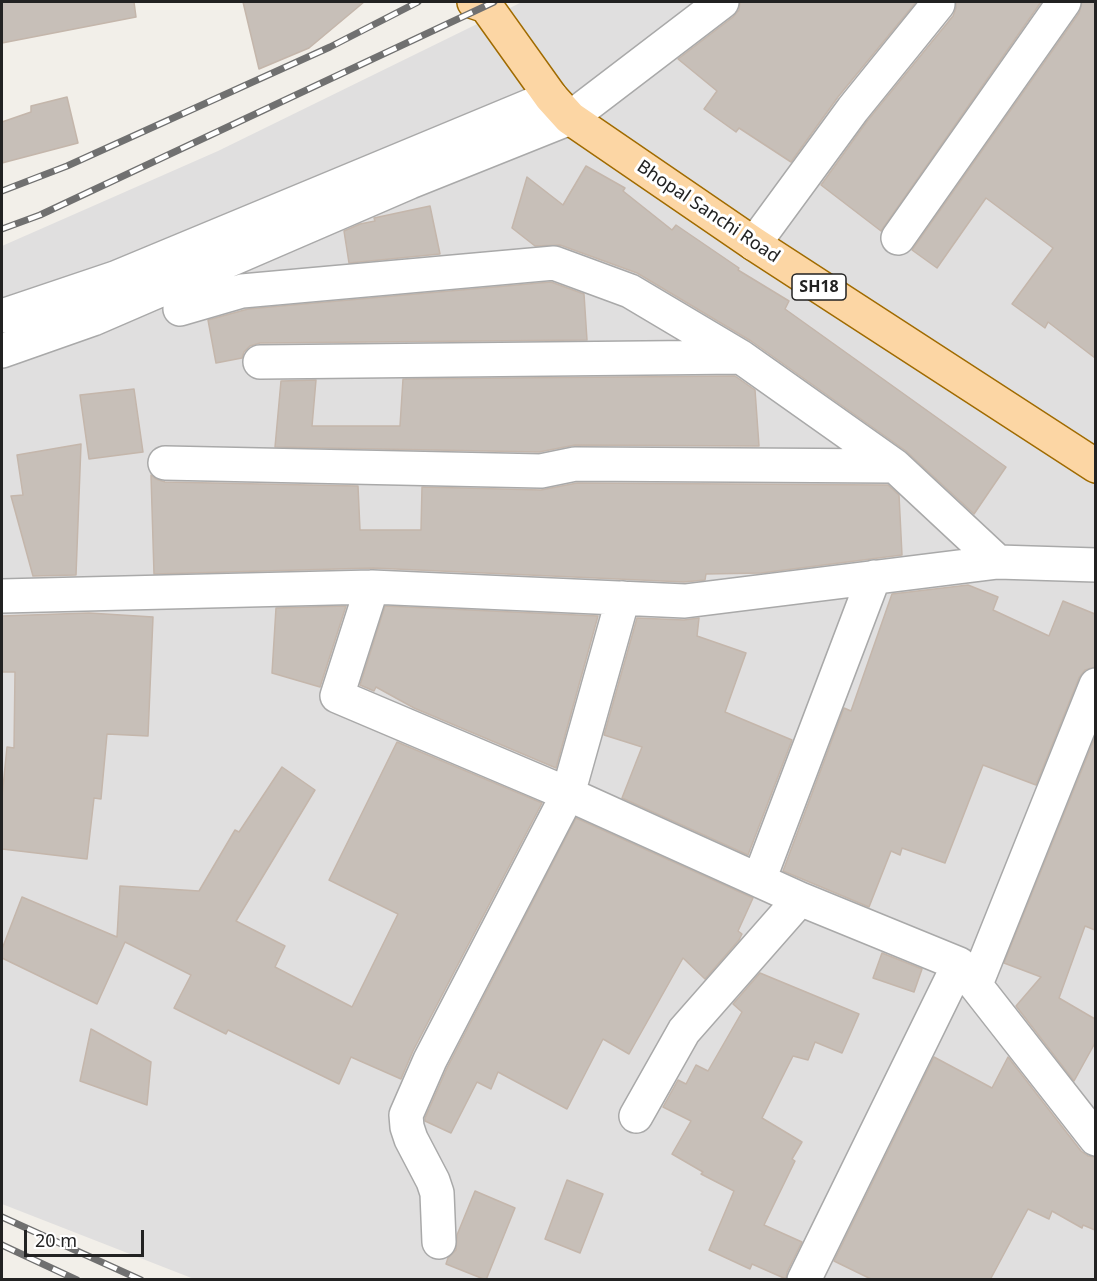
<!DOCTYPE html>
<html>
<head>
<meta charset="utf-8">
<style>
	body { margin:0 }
	#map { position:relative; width:1097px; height:1281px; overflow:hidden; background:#f2efe9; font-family:"Noto Sans",sans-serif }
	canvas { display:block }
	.frame { position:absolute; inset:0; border:3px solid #222; pointer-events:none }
	.scale { position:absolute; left:24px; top:1230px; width:120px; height:27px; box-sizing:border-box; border:3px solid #222; border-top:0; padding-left:8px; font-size:18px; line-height:21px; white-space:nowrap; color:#222; -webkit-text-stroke:4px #fff; paint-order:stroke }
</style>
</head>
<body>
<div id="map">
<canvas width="1097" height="1281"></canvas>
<div class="frame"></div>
<div class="scale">20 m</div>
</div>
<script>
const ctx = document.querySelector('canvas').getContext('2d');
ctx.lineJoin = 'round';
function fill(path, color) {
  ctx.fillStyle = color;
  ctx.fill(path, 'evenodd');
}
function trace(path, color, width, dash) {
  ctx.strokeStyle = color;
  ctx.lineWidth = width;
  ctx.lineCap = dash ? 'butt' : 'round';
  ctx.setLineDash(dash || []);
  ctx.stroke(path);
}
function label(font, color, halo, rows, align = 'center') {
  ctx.font = font + ' "Noto Sans",sans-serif';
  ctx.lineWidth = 6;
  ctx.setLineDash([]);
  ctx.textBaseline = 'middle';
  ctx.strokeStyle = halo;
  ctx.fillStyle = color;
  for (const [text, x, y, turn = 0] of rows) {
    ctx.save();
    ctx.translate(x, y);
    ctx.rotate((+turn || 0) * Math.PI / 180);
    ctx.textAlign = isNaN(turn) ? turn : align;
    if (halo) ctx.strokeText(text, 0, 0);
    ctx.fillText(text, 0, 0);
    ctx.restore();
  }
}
fill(new Path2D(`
	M522,2H1095V1279H194L2,1204V246L218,151Z`), '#e0dfdf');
const building = new Path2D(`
	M2,2H134L136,17L2,43Z
	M243,2H364L309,48L259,69Z
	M740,2H916L838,97L791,162L739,128L736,132L704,109L717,91L678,59L733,17L739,10Z
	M956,2H1041L881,231L821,185L868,120L953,16L956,8Z
	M1082,2H1095V358L1048,322L1045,328L1012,304L1053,248L986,198L937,268L912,250L1079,13Z
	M67,97L78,143L2,163V122L31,112V106Z
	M586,166L625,188L623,191L672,230L676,225L739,268L738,270L789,301L785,309L1006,467L974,514L906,451L751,341L637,273L560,245L535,246L512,228L527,177L563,205Z
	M430,206L440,254L349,263L344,231L360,224L375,221L374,218Z
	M551,282L584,294L587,340L260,343L250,346L244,352L242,358L216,363L208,320L248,309Z
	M735,376L755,390L759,446L575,445L539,452L275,447L281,381L316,380L312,426H400L403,379Z
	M134,389L143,452L89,459L80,395Z
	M81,444L76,575L33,576L11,496L23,495L17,455Z
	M151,475L156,479L165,482L358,486L360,530H421L422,487L541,490L577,483L888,485L899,495L902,555L761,573L706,574L705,580L684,582L373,568L154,574Z
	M968,585L998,597L993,610L1049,636L1063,601L1095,614V667L1085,670L1079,678L1036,785L983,765L945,863L902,848L900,855L891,851L869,907L783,871L844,708L851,711L892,594Z
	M346,606L320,687L272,673L276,608Z
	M385,606L598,616L556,768L414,708L376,687L374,691L360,685Z
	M89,613L153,617L148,736L107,734L101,799L94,798L87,859L2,849V797L7,747L14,748L15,672H2V616Z
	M637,618L684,620L699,618L697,636L746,653L725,712L792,740L748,855L622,798L642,747L604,735Z
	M1095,737V930L1085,926L1059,998L1095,1019V1043L1074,1081L1016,1006L1041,977L1004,963Z
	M397,742L542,803L413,1051L401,1079L351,1057L339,1084L228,1030L226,1034L174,1008L191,975L125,942L97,1004L2,958V949L22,897L117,937L120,886L199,891L235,830L239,832L282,767L315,790L236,921L285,946L275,967L352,1007L398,914L329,880Z
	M576,818L753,898L738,931L742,934L739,940L705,979L683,958L629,1054L603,1039L567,1109L498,1072L491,1089L477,1082L451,1133L425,1121V1118L447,1068Z
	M882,953L922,969L914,992L873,978Z
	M760,973L859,1014L842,1053L815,1042L808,1060L793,1056L762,1118L802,1142L792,1159L795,1161L764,1225L802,1242L787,1272L786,1279L752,1264L750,1269L709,1250L734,1191L701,1174L703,1172L672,1154L691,1121L663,1107L678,1080L686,1084L696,1065L708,1071L742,1012L733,1004Z
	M91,1029L151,1062L147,1105L80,1081Z
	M934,1057L992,1088L1008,1057L1081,1151L1088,1156L1095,1157V1230L1083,1225L1082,1228L1052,1211L1049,1219L1028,1209L990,1280H873L834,1261Z
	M567,1180L603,1194L580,1253L545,1239Z
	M475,1191L515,1208L486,1280L446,1264L448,1258L456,1250L457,1235Z`);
fill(building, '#c7bfb8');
trace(building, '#c4b6ab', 1.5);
const street = new Path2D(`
	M898,238L1064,2
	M754,244L853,109L938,4
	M180,309L242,291L554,263L630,291L741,357L895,466L998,562
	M2,316L115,278L551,97
	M2,351L93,319L410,182L570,118L722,2
	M260,362L741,357
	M165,463L541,471L575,464L895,466
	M372,587L337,696L568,794L800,899L959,964L1096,1139
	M2,596L372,587L685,601L998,562L1096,565
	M759,880L874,577
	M976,984L1096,685
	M636,1116L684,1031L800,899
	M439,1242L437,1193L433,1181L411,1139L407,1127L406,1115L430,1060L568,794L623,598
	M804,1280L959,964`);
const primary = new Path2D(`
	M474,2L486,6L551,97L570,118L754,244L1096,466`);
trace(street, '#a9a9a9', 36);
trace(primary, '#a06b00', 36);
trace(street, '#fff', 33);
trace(primary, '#fcd6a4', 33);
const rail = new Path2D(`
	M2,191L67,166L330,47L418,2
	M2,229L40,215L494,2
	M2,1217L141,1280
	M2,1245L77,1280`);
trace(rail, '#707070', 7);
trace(rail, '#fff', 4.5, [14]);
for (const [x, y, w] of [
	[819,287,54]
]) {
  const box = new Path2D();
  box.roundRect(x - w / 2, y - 13, w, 26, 4.5);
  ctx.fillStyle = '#fff';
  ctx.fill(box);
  trace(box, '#222', 1.5);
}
label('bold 16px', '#222', null, [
	["SH18",819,287]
]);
label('18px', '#222', '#fff', [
	["Bhopal Sanchi Road",708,212,34]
]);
</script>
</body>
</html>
